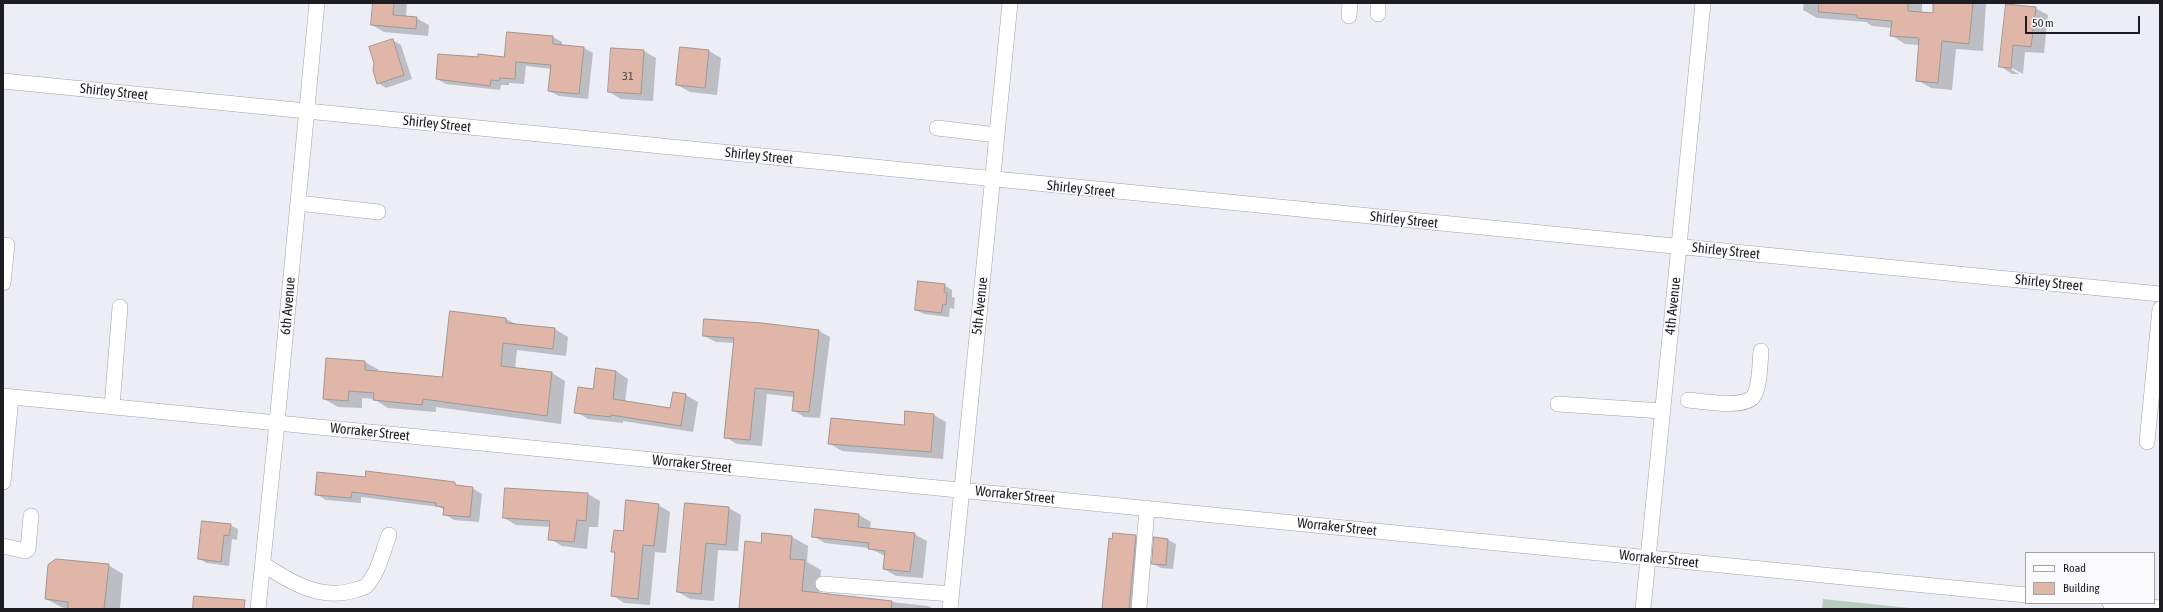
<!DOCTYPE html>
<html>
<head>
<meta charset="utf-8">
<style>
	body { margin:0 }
	#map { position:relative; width:2163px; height:612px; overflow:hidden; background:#ededf6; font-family:"Asap Condensed",sans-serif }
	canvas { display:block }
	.frame { position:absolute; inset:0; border:4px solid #1d1c20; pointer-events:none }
	.legend { position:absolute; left:2025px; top:552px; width:130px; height:52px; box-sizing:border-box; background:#fbfbfe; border:1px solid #a2a2a5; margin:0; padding:5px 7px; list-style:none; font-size:12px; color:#1d1c20 }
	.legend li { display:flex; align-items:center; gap:8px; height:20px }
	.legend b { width:20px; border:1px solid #a2a2a5 }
	.scale { position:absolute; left:2025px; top:16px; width:115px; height:18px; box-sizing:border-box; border:2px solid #1d1c20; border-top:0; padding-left:5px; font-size:12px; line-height:14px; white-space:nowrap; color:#1d1c20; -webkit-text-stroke:3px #fbfbfe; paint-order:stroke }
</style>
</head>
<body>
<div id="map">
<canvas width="2163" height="612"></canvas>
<div class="frame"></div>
<ul class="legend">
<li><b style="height:5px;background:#fff"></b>Road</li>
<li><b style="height:11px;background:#dfb6a7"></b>Building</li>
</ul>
<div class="scale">50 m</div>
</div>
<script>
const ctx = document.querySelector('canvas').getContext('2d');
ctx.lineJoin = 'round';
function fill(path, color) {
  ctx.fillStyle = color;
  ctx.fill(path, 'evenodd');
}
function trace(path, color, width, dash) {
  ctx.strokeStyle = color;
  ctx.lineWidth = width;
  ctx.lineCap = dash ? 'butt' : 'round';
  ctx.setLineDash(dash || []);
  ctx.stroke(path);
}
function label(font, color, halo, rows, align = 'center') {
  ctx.font = font + ' "Asap Condensed",sans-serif';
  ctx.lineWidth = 3.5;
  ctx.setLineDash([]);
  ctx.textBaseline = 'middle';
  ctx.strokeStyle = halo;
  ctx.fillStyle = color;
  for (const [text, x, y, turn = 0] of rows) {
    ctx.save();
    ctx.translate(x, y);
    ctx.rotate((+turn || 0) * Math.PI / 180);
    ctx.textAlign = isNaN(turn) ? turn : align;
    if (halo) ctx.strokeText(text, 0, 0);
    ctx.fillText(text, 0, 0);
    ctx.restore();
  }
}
fill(new Path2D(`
	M1823,599L1919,609H1822Z`), '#b7cdbc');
fill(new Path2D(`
	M371,3H407L406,17L416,18L429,25L428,36L384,32L372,25L374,7Z
	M1804,3H1922V13L1933,14L1934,3H1986L1983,51L1956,49L1952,90L1931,88L1917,80L1920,45L1905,44L1891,35L1892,28L1872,26L1866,22L1817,18L1803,10Z
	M2007,5L2035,8L2048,15L2044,53L2025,52L2023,74L2012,68V70L2019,74H2012L2000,66Z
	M553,37L562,42V46L584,48L593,53L588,99L559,96L549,91L551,69L526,66L524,84L509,83V85H501L500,90L446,84L437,79L479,59L505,58Z
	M392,40L401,45L412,79L386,88L378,83Z
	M681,48L709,51L721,58L717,95L690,92L677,85Z
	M644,51L656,58L653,101L621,99L609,92Z
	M944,285L952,290V297L955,298L954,309L950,308L949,317L924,314L916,310Z
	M451,312L506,319L518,325L555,329L568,337L566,356L517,350L515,369L552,373L565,381L561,424L436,407V412L388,408L374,399L362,398V408L338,407L324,399L327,359L365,362L379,370L378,372L443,379Z
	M819,331L830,337L820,418L804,417L793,410L794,397L767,394L762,446L737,444L725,437L734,343L716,342L704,336Z
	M597,369L616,371L628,379L625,402L671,409L686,395L698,402L693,432L623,421V423L588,419L576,412L594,390Z
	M934,415L946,422L943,459L842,451L830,444L905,426Z
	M366,478L454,483L460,487L472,488L482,494L479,522L454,520L444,514L445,510L439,507L361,497V503L326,500L316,494Z
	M506,489L588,494L600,501L598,527H589L587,549L562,546L550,539L551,527L516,525L504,518Z
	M686,504L729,508L741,515L738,551L718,550L714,601L690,599L678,592Z
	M658,505L670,512L666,553L655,552L650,605L624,603L612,595L616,553L612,551L624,532Z
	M859,515L871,522L870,529L914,534L927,541L923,578L896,576L884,569L885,556L869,548L825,543L813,536Z
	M230,525L238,529L237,540L232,539L229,566L207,563L199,559Z
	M763,534L792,537L808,546L807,562L821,570L819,594L928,606L934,609H740L762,544Z
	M1135,536L1151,546L1146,609H1103Z
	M1168,540L1176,544L1173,569L1161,568L1153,564Z
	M108,565L123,574L120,609H69L61,607L46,599Z`), '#0003');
const building = new Path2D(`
	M373,3H394L393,15L417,17L416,29L371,25Z
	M1819,3H1908V11L1933,13V3H1973L1969,44L1942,41L1938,83L1916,81L1919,38L1890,36L1892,21L1857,18V15L1819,12Z
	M2006,4L2036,7L2031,47L2013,45L2011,68L1999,67Z
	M507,32L553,36V44L584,47L579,94L548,91L551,65L516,62L515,79L500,78L499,81L491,80L490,86L436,79L438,54L478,57V54L504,57Z
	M393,39L404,75L377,84L373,70L374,63L369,47Z
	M680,47L709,50L705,88L676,85Z
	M611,48L644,50L641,94L608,92Z
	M918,281L945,284L944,292L947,293L946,305L943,304L941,313L915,310Z
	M450,311L506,318V323L555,328L553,349L503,343L501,366L552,372L547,416L423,399L422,405L373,400L374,393L349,391L348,401L323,399L326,358L365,361V370L442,377Z
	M704,319L762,323L819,330L809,412L792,411L794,392L755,388L750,440L724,438L734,338L703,336Z
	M596,368L616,371L613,399L670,408L673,392L686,394L681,426L611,415V417L574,413L578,387L593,389Z
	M905,411L934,414L931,452L828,444L831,418L904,425Z
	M366,471L455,482V485L473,487L470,517L443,515L444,507L436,506V503L352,492L351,498L315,495L317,472L365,477Z
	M505,488L588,493L586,521L577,520L574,542L548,540L550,521L503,518Z
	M626,500L659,504L654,546L643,545L638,599L611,596L615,552H611L614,530L623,531Z
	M685,503L729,507L726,545L706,543L701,594L677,592Z
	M815,509L859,514L858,527L915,533L910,572L883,569L885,551L868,549L869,543L812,537Z
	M202,521L231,524L229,536L224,535L221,562L198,559Z
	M762,533L792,536L790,559L805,560L802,591L892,601L891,609H739L745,541L761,543Z
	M1113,533L1136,535L1129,609H1102L1109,538L1112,539Z
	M1154,537L1168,539L1166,565L1152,564Z
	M56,559L109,564L104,609H68V602L45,599L48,565Z
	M194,596L245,600L244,609H193Z`);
fill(building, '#dfb6a7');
trace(building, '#a09693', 1);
const minor = new Path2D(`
	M1378,14V3
	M1349,16L1350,3
	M3,81L2160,294
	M937,128L997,135
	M298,203L378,212
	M3,283L7,245
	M3,396L2026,595
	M1688,400C1703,401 1742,409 1753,397C1760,389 1760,361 1761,351
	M1558,404L1662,411
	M112,407L120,307
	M2147,442L2160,309
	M3,482L11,397
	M3,546L25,551L28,549L31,516
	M263,564C290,582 321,601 355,590C358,589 363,588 366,586C378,574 383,551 389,535
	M823,584L951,594
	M2110,603L2160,608
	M258,609L277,423L317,3
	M950,609L1010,3
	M1139,609L1147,508
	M1643,609L1703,3`);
trace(minor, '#a1a0a9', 16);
trace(minor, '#fff', 15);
label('12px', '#4e4242', null, [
	["31",628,76]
]);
label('14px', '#1d1c20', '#fbfbfe', [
	["Shirley Street",114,92,6],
	["Shirley Street",437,124,6],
	["Shirley Street",759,156,6],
	["Shirley Street",1081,189,6],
	["Shirley Street",1404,220,6],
	["Shirley Street",1726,251,6],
	["Shirley Street",2049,283,6],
	["6th Avenue",288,306,-85],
	["5th Avenue",980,306,-84],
	["4th Avenue",1673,306,-84],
	["Worraker Street",370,432,6],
	["Worraker Street",692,464,6],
	["Worraker Street",1015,495,6],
	["Worraker Street",1337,527,6],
	["Worraker Street",1659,559,6]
]);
</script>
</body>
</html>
